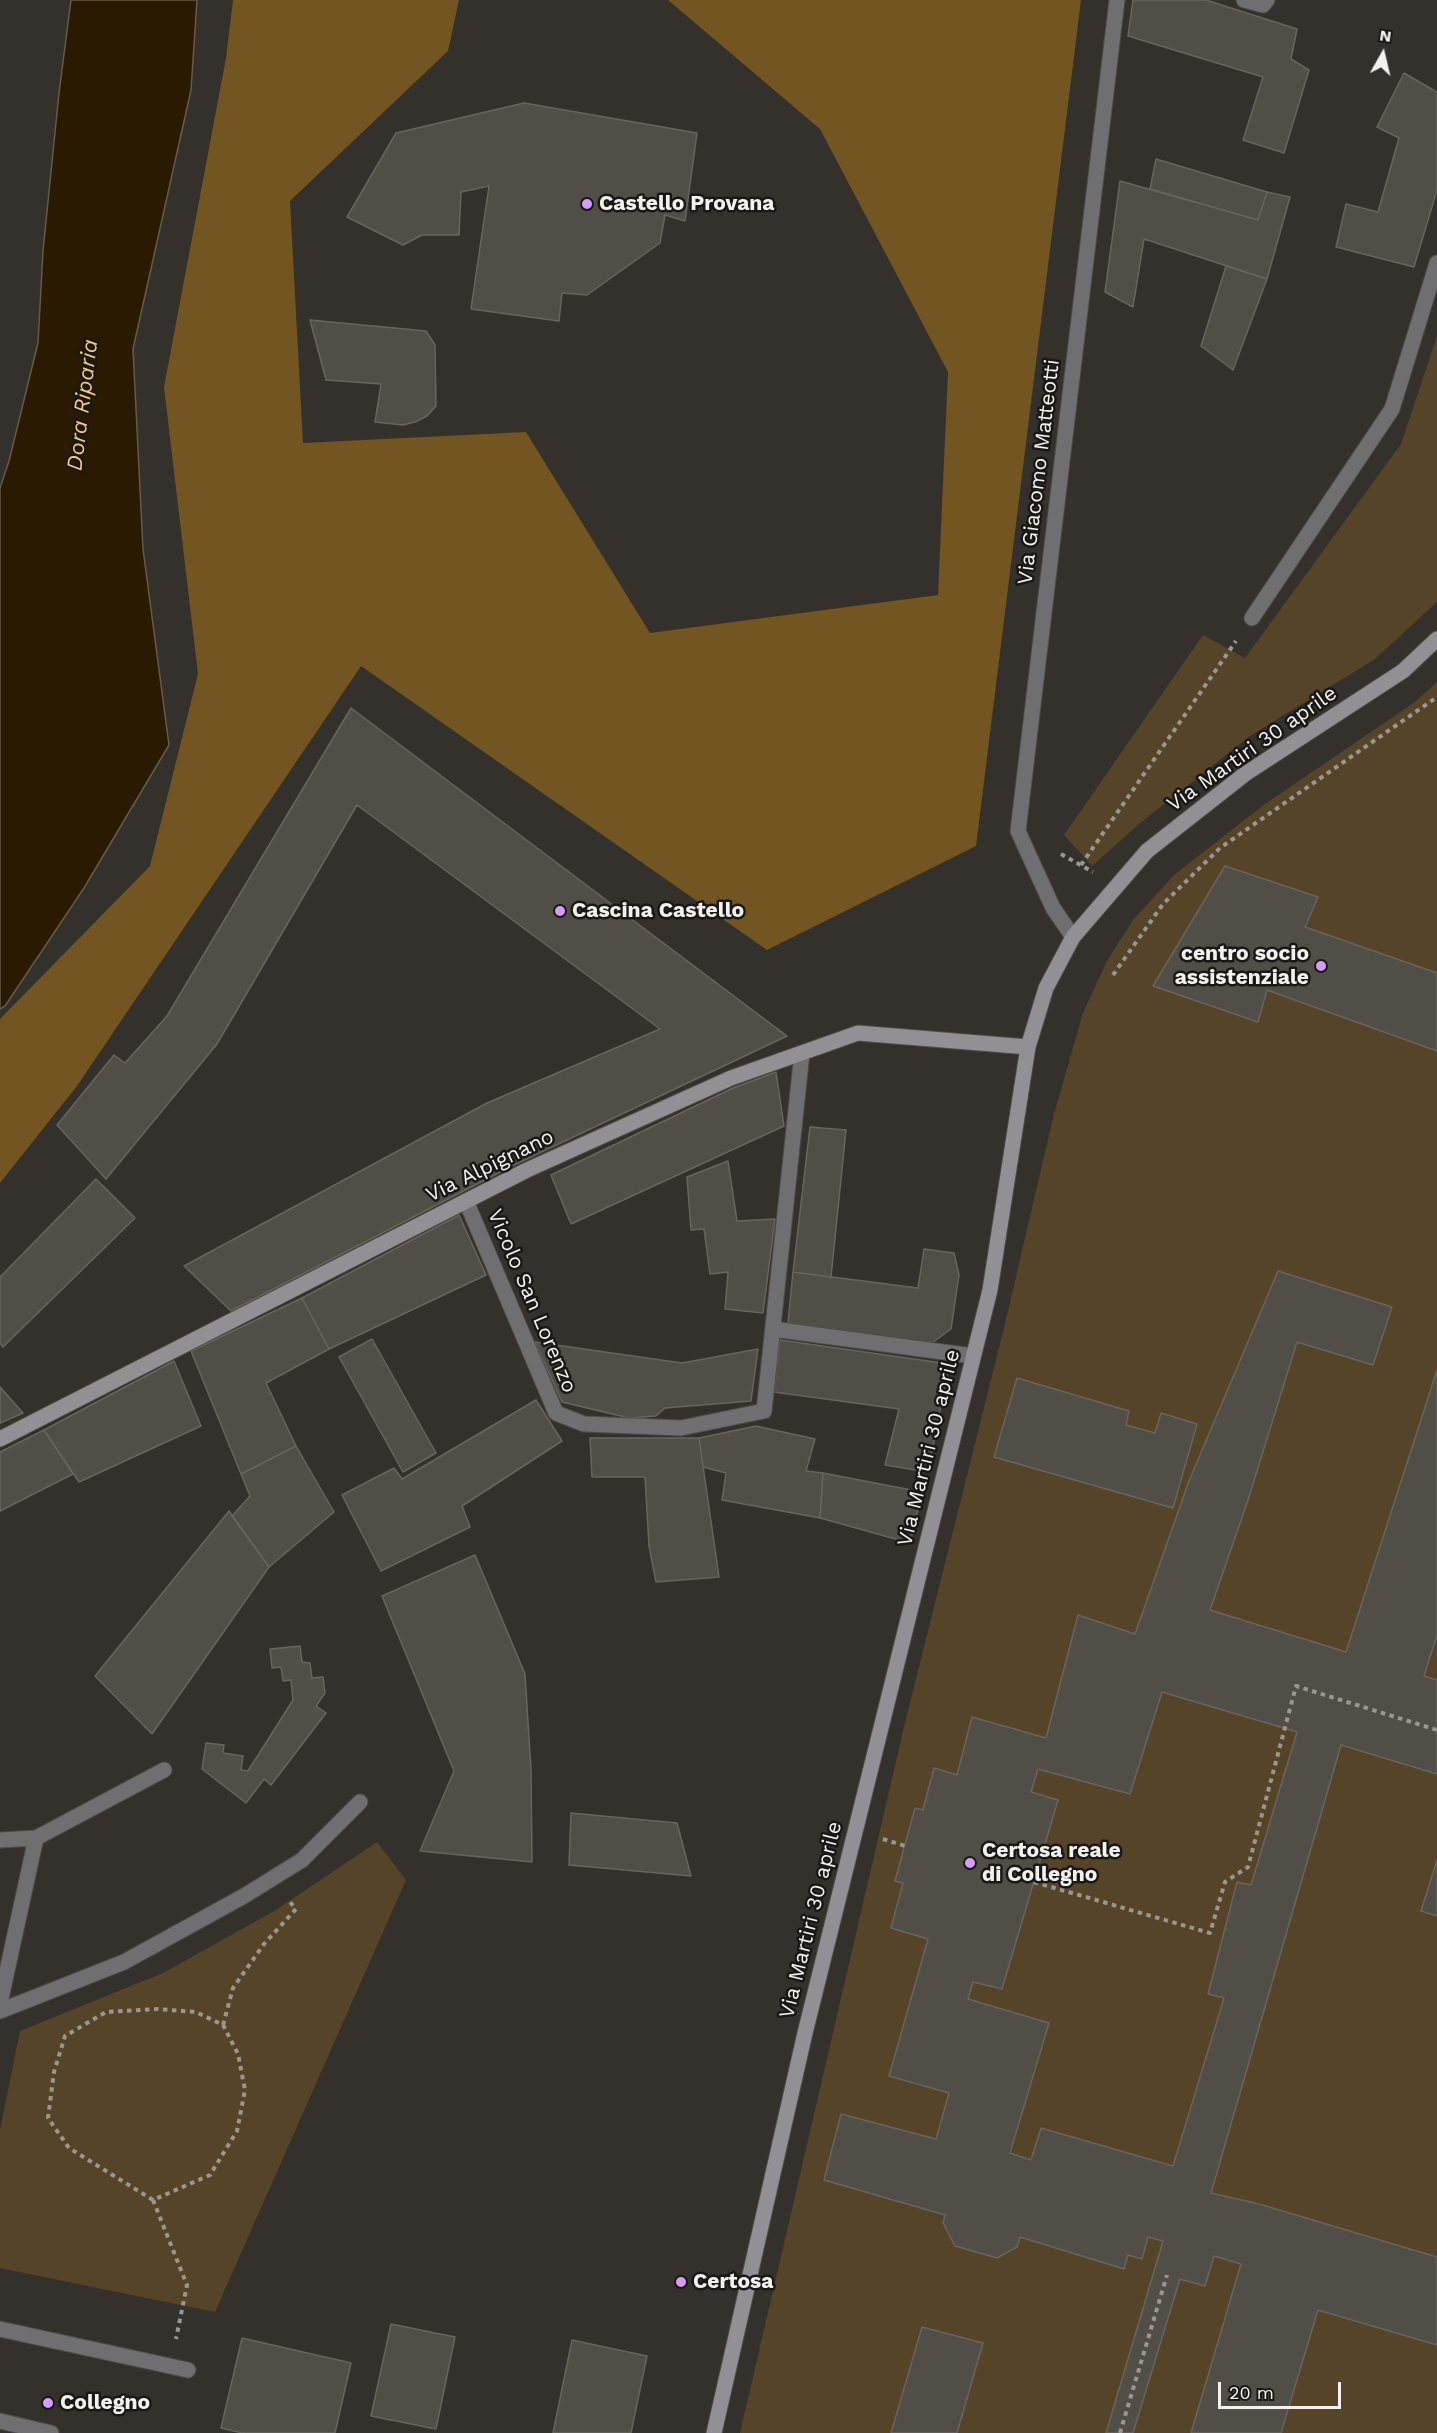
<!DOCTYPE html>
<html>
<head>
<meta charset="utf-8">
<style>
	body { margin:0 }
	#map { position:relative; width:1437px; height:2433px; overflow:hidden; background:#34302b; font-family:"Work Sans",sans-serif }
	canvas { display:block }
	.north { position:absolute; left:1353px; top:24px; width:60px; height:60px; -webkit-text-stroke:4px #1a1816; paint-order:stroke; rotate:8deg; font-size:16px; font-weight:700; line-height:24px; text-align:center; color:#f4f2ee }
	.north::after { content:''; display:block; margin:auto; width:21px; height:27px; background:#f4f2ee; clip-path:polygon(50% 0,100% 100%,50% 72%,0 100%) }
	.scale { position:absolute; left:1218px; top:2382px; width:123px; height:27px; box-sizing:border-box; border:3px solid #f4f2ee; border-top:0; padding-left:8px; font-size:18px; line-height:21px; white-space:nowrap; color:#f4f2ee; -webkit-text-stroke:4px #1a1816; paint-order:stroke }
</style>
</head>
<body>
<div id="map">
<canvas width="1437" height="2433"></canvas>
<div class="north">N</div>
<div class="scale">20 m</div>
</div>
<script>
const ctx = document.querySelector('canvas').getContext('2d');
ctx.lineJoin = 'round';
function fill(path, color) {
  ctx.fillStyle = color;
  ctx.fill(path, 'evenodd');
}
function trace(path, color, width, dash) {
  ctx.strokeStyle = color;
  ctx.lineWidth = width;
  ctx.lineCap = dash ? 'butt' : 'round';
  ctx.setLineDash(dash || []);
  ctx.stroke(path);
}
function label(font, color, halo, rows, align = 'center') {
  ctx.font = font + ' "Work Sans",sans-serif';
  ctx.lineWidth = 5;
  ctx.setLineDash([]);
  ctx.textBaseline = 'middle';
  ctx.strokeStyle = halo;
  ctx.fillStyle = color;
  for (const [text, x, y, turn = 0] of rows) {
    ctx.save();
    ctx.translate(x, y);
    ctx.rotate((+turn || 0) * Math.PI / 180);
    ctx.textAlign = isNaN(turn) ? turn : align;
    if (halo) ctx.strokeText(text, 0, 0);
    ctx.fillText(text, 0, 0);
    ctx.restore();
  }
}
fill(new Path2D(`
	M1437,336V602L1375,659L1250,736L1139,824L1092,866L1064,835L1203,635L1245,658L1401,444Z
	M1437,682V2433H740L904,1727L1004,1328L1053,1118L1083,1013L1107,961L1133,920L1174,875L1265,804L1415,702Z
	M377,1842L406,1880L215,2312L0,2268V2130L20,2031L163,1973L276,1910Z`), '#564428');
fill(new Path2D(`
	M233,0H459L448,51L290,201L303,443L526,432L650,633L938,595L948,372L820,129L668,0H1081L976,846L767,950L361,666L77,1086L0,1183V1019L150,866L198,674L164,387L226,58Z`), '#725521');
const water = new Path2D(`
	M71,0H197L191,90L133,349L143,549L169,745L84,888L5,1006L0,1009V488L9,461L38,343L43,251L59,93Z`);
fill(water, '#291a01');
trace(water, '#665b48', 1.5);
const building = new Path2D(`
	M1133,0H1206L1297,29L1291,59L1309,70L1284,153L1243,140L1263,77L1128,36Z
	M1404,73L1437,92V190L1414,267L1336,247L1346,204L1378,212L1399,138L1377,127Z
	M524,103L697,133L685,221L665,215L660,243L587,295L562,293L559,321L471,309L489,186L461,192L459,235H422L403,245L347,217L396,133Z
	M1156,159L1267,192L1258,220L1150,189Z
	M1120,181L1258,220L1267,192L1290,197L1267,279L1144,239L1133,307L1105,292Z
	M1226,266L1267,279L1233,370L1201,346Z
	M310,320L426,331L435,345L436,406L427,416L415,422L403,425L375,422L381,384L326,380Z
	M351,708L787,1036L514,1165L231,1311L184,1266L487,1103L660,1029L357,805L217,1044L106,1179L57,1125L114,1055L125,1063L167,1016Z
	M1225,866L1318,897L1305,927L1437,973V1051L1267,990L1258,1022L1153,986Z
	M776,1072L784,1126L571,1224L551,1175L733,1088Z
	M810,1127L846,1130L831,1277L793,1272Z
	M728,1161L737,1221L775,1219L763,1313L725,1309L728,1272L710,1274L704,1229L691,1230L687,1177Z
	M96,1179L135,1218L3,1347L0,1343V1277Z
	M459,1215L486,1275L329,1349L302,1298Z
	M924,1249L954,1253L959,1275L951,1329L932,1343L788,1323L793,1272L918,1288Z
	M1278,1271L1392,1307L1373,1365L1297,1342L1248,1500L1210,1610L1346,1652L1437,1370V1635L1424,1676L1437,1680V1774L1341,1745L1211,2193L1259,2204L1437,2257V2345L1318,2310L1281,2433H1191L1241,2264L1214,2256L1205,2286L1180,2279L1133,2433H1106L1163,2241L1148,2237L1142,2259L1128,2255L1124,2269L1020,2237L1017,2247L997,2258L955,2246L943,2223L945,2215L824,2180L841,2114L936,2139L949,2093L889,2076L928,1939L891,1928L903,1883L895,1881L915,1808L923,1810L934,1768L957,1775L972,1717L1046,1738L1078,1615L1135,1634L1189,1481ZM1162,1692L1297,1732L1251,1885L1237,1882L1208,1994L1224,1998L1173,2166L1041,2128L1031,2160L1010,2153L1049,2023L968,1999L973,1982L1002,1989L1058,1800L1031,1792L1038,1769L1130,1794Z
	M302,1298L329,1349L266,1383L296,1446L241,1474L191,1351Z
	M372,1339L436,1453L403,1472L339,1357Z
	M780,1340L949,1364L928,1472L885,1465L899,1409L774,1392Z
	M535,1342L682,1363L758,1349L751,1401L665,1408L656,1416L629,1418L562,1402Z
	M174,1361L201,1426L79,1482L44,1430Z
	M1017,1378L1129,1411L1126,1425L1155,1433L1161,1413L1197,1424L1173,1508L994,1457Z
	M0,1387L23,1413L0,1423Z
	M536,1400L562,1441L462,1506L470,1527L381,1571L342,1495L394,1468L402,1479Z
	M756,1426L815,1439L806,1471L823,1473L820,1518L722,1500L726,1473L703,1467L699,1438Z
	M44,1430L73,1474L0,1511V1452Z
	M590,1438H699L719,1577L656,1582L649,1546L645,1477H592Z
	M296,1446L334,1512L269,1567L232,1516L250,1496L241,1474Z
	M823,1473L922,1492L910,1543L820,1518Z
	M229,1511L269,1567L152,1734L95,1676Z
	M475,1555L525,1674L531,1770L532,1862L420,1851L454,1771L382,1596Z
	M300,1646L302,1662L310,1663L312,1678L323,1677L325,1693L316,1706L326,1713L271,1785L264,1779L246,1803L202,1769L206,1743L224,1745L223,1753L243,1756L241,1770L248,1771L293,1700L291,1680L283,1681L281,1667L272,1668L270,1649Z
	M571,1813L677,1823L691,1876L569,1865Z
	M1437,1860V1916L1421,1911Z
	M391,2324L455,2337L436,2429L371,2416Z
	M922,2327L983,2343L957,2433H891Z
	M242,2338L351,2363L335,2433H242L221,2428Z
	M572,2340L647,2356L631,2433H553Z`);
fill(building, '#514e48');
trace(building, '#68645e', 1.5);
const lane = new Path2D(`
	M0,2329L188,2370`);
const street = new Path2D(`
	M1244,0L1263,5L1267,0
	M1252,618L1392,409L1437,263
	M1073,937L1053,908L1018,831L1117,0
	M466,1201L556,1413L584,1424L681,1428L764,1411L802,1053
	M773,1329L973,1356
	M0,1840L36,1838
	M0,2003L36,1838L164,1770
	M0,2011L124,1962L244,1896L302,1860L360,1802
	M0,2421L51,2433`);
const secondary = new Path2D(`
	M0,1439L527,1170L731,1078L858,1033L1028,1047
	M714,2433L805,2033L990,1290L1028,1047L1046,988L1073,937L1147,851L1245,774L1403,671L1437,639`);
trace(lane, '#4f4b46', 17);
trace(street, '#4f4b46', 17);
trace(secondary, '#4f4b46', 17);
trace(new Path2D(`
	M1061,854L1093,872
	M1081,865L1236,641
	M1113,975L1163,904L1220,848L1437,697
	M883,1839L905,1846
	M1034,1882L1210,1933L1225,1882L1248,1867L1296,1686L1437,1730
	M223,2025L233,1988L264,1944L296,1909L290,1902
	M153,2200L69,2148L48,2118L54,2072L65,2036L106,2012L157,2009L196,2012L223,2025L238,2054L245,2090L237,2131L210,2175L153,2200L187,2285L176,2339
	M1120,2433L1167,2275`), '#9a9793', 4, [4.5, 4.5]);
trace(lane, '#6f6e70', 15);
trace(street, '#6f6e70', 15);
trace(secondary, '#929094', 15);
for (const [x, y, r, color] of [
	[587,204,6,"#d49cfb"],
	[560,911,6,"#d49cfb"],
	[1321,966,6,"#d49cfb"],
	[970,1863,6,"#d49cfb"],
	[681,2282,6,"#d49cfb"],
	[48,2403,6,"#d49cfb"]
]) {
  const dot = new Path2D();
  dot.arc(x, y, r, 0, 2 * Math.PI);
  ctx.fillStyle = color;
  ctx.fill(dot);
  trace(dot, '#1a1816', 2);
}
label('bold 21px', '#f4f2ee', '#1a1816', [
	["Castello Provana",599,204],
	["Cascina Castello",572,911],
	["centro socio",1309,954,"right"],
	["assistenziale",1309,978,"right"],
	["Certosa reale",982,1851],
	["di Collegno",982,1875],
	["Certosa",693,2282],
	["Collegno",60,2403]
], 'left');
label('21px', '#f4f2ee', '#1a1816', [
	["Via Giacomo Matteotti",1039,472,-83],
	["Via Martiri 30 aprile",1252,749,-35],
	["Via Alpignano",490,1166,-26],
	["Vicolo San Lorenzo",532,1301,67],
	["Via Martiri 30 aprile",929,1448,-76],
	["Via Martiri 30 aprile",811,1920,-76]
]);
label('italic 22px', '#f8c97c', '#1a1816', [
	["Dora Riparia",83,405,-83]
]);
</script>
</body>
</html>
